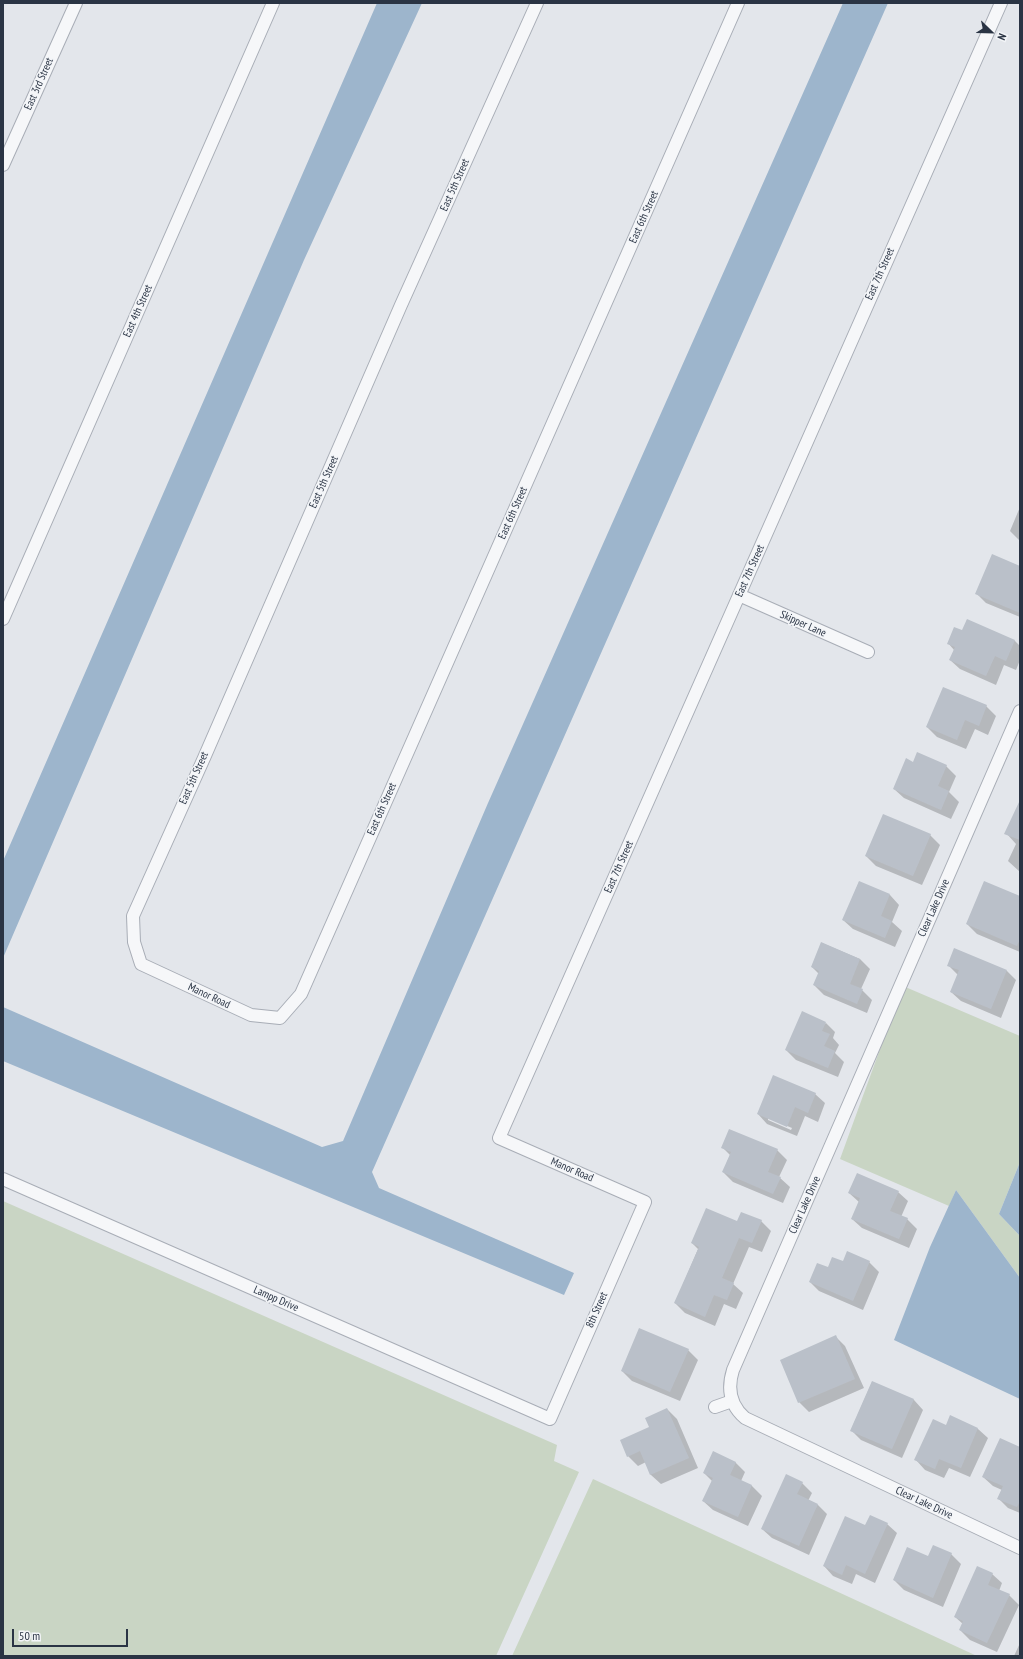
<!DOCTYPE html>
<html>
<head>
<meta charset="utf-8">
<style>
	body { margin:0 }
	#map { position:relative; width:1023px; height:1659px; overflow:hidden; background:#e3e6eb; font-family:"PT Sans Narrow",sans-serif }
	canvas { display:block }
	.frame { position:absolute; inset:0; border:4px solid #2a3444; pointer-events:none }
	.north { position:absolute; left:971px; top:12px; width:40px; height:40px; -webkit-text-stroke:3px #f3f5f8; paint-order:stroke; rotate:113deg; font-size:11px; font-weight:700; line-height:16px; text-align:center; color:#2a3444 }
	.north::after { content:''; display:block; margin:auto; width:14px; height:18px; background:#2a3444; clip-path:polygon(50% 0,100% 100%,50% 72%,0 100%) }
	.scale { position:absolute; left:12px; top:1629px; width:116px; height:18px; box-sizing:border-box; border:2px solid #2a3444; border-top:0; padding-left:5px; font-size:12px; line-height:14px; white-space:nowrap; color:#2a3444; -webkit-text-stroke:3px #f3f5f8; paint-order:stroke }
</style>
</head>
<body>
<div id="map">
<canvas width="1023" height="1659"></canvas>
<div class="frame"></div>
<div class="north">N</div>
<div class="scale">50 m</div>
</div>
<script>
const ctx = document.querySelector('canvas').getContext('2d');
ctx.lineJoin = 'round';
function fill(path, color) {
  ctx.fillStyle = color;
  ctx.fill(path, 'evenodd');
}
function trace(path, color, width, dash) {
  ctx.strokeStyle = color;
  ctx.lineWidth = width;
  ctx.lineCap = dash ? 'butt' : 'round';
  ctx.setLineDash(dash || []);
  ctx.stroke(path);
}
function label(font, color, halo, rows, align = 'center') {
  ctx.font = font + ' "PT Sans Narrow",sans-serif';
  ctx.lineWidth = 3;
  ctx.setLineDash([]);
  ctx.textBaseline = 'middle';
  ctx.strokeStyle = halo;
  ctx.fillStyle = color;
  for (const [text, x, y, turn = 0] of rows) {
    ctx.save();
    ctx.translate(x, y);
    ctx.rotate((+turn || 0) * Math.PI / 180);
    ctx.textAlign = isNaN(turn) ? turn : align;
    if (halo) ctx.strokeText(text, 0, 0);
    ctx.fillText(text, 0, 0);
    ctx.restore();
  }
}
fill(new Path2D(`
	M903,986L1020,1036V1162L999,1214L1020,1236V1278L956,1190L949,1206L840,1159Z
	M3,1201L557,1445L554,1461L579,1472L496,1656H3Z
	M593,1479L977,1656H512Z`), '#c9d5c4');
fill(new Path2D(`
	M377,3H422L304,260L3,958V861Z
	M843,3H888L372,1172L379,1188L574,1273L564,1295L3,1061V1007L322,1147L343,1141L488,803Z
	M1020,1162V1236L999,1214Z
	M956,1190L1020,1278V1399L894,1340L930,1247Z`), '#9db5cc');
fill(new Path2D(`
	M1020,507V541L1010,531Z
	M1020,567V617L986,603L976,593Z
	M967,620L1015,641L1020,646V660L1016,670L1004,665L996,685L960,669L950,660L954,650L948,643L962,632Z
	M986,706L996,716L988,735L975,729L966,749L937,737L927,727Z
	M914,763L946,766L956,776L949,792L959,802L951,819L904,798L894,789Z
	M1020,823V872L1008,861L1016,844L1006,833Z
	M930,835L940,845L922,885L876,866L866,856Z
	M859,882L890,895L899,905L892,922L902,931L895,947L853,929L843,920Z
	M1020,897V952L977,934L967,924Z
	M822,943L860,959L870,969L861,989L872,1000L867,1013L824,995L814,985L819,974L812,967Z
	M955,949L1007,971L1016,980L1001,1018L961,1001L951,992L958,975L948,965Z
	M826,1023L835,1032L833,1038L839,1045L835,1053L844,1062L838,1077L796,1060L786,1050Z
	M815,1094L825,1103L818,1122L805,1116L797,1136L767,1124L758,1114ZM768,1118L792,1128L791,1130L768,1120Z
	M722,1147L777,1150L787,1160L779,1177L790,1187L783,1203L733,1182L723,1172L730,1155Z
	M898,1192L908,1201L901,1217L907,1219L917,1229L909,1248L862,1228L852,1219L859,1202L849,1193Z
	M761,1221L771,1231L762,1252L749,1247L733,1284L743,1293L736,1309L724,1304L715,1326L685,1313L675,1303L698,1249L692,1243L737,1223Z
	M843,1262H869L879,1272L863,1310L819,1291L810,1282L828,1269Z
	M835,1336L845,1346L864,1388L809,1412L799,1402Z
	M688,1350L698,1360L680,1401L632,1381L622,1371Z
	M872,1382L914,1400L923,1410L902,1458L861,1440L851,1430Z
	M667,1409L677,1419L698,1468L661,1484L651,1475L646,1462L638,1466L628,1456Z
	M951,1417L978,1429L988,1438L970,1477L949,1468L944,1478L925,1470L916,1460L947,1426Z
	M1020,1448V1513L1008,1508L998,1498L1002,1490L993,1486L983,1477Z
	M735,1462L745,1472L741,1481L752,1486L762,1496L748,1526L713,1510L703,1501L712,1481L704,1473Z
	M802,1483L812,1493L808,1501L818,1505L827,1514L809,1555L772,1538L762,1529Z
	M887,1524L897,1533L875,1583L856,1574L852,1584L833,1576L824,1566L866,1527Z
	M951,1554L961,1564L943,1607L904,1590L894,1580L929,1558Z
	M992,1574L1002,1583L999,1591L1009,1595L1019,1605L997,1652L970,1640L960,1630L963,1624L955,1617Z
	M1020,1643V1656H1014Z`), '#0003');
fill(new Path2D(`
	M992,554L1020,566V613L975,594Z
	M967,619L1015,640L1006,661L995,656L986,676L949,660L955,647L947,644L954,627L962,630Z
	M943,687L987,705L979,726L965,720L957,740L926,727Z
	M917,752L947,765L938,786L949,791L941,810L893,789L906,758L913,762Z
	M1020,800V840L1004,834Z
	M883,814L931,834L913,876L865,856Z
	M859,881L890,894L881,916L892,921L885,938L842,920Z
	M984,881L1020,896V939L1017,946L966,924Z
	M821,942L860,959L850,984L863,989L857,1004L813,985L819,971L811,967Z
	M954,948L1007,970L991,1009L950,992L959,970L947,966Z
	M802,1011L826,1022L822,1031L830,1034L824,1046L835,1051L828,1068L785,1050Z
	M773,1075L816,1093L808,1113L795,1107L787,1127L757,1114Z
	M729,1129L778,1149L768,1172L781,1177L773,1194L722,1172L731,1152L721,1148Z
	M857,1173L899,1191L890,1211L908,1218L899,1239L851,1219L860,1198L848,1193Z
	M706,1208L737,1221L741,1212L762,1220L752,1243L739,1238L722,1278L734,1283L727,1300L714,1295L705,1317L674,1303L699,1247L691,1243Z
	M847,1251L870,1261L853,1301L809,1282L817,1263L828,1267L832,1257L843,1261Z
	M639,1328L689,1349L670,1392L621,1371Z
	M836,1335L855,1379L798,1403L780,1360Z
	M872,1381L914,1399L892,1449L850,1431Z
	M667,1408L689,1458L650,1475L640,1451L627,1457L620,1440L649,1427L645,1418Z
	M950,1415L978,1428L961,1468L939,1459L935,1469L914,1460L933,1419L946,1425Z
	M1000,1438L1020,1447V1501L1017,1507L997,1499L1003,1486L982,1477Z
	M713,1451L736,1462L730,1475L752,1485L738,1517L702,1501L713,1478L703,1473Z
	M786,1474L803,1482L797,1494L818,1504L799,1546L761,1529Z
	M870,1515L888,1523L865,1574L846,1565L842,1575L823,1566L845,1516L865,1525Z
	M933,1545L952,1553L933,1598L893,1580L907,1547L928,1556Z
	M977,1566L993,1573L988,1585L1010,1594L987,1643L959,1630L963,1621L954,1617Z`), '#bac0c9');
const minor = new Path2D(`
	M537,3L401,305L204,758L133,916L134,942L141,964L251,1015L280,1018L301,994L738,3
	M3,165L76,3
	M739,595L868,652
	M3,619L273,3
	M1020,711L733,1370C727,1389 730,1405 745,1418L1020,1548
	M3,1179L550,1419L645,1202L499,1138L1001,3
	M715,1407L732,1401`);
trace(minor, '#a8adb6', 14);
trace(minor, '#f6f7f9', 12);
label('11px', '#2a3444', '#f3f5f8', [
	["East 3rd Street",39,84,-66],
	["East 5th Street",455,185,-66],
	["East 6th Street",644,217,-66],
	["East 7th Street",880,274,-66],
	["East 4th Street",138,311,-66],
	["East 5th Street",324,482,-66],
	["East 6th Street",513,513,-66],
	["East 7th Street",750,571,-66],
	["Skipper Lane",803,624,24],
	["East 5th Street",194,778,-66],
	["East 6th Street",382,809,-66],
	["East 7th Street",619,867,-66],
	["Clear Lake Drive",934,908,-66],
	["Manor Road",209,996,25],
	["Manor Road",572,1170,23],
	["Clear Lake Drive",805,1205,-66],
	["Lampp Drive",276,1299,24],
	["8th Street",597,1310,-66],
	["Clear Lake Drive",924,1503,25]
]);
</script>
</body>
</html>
